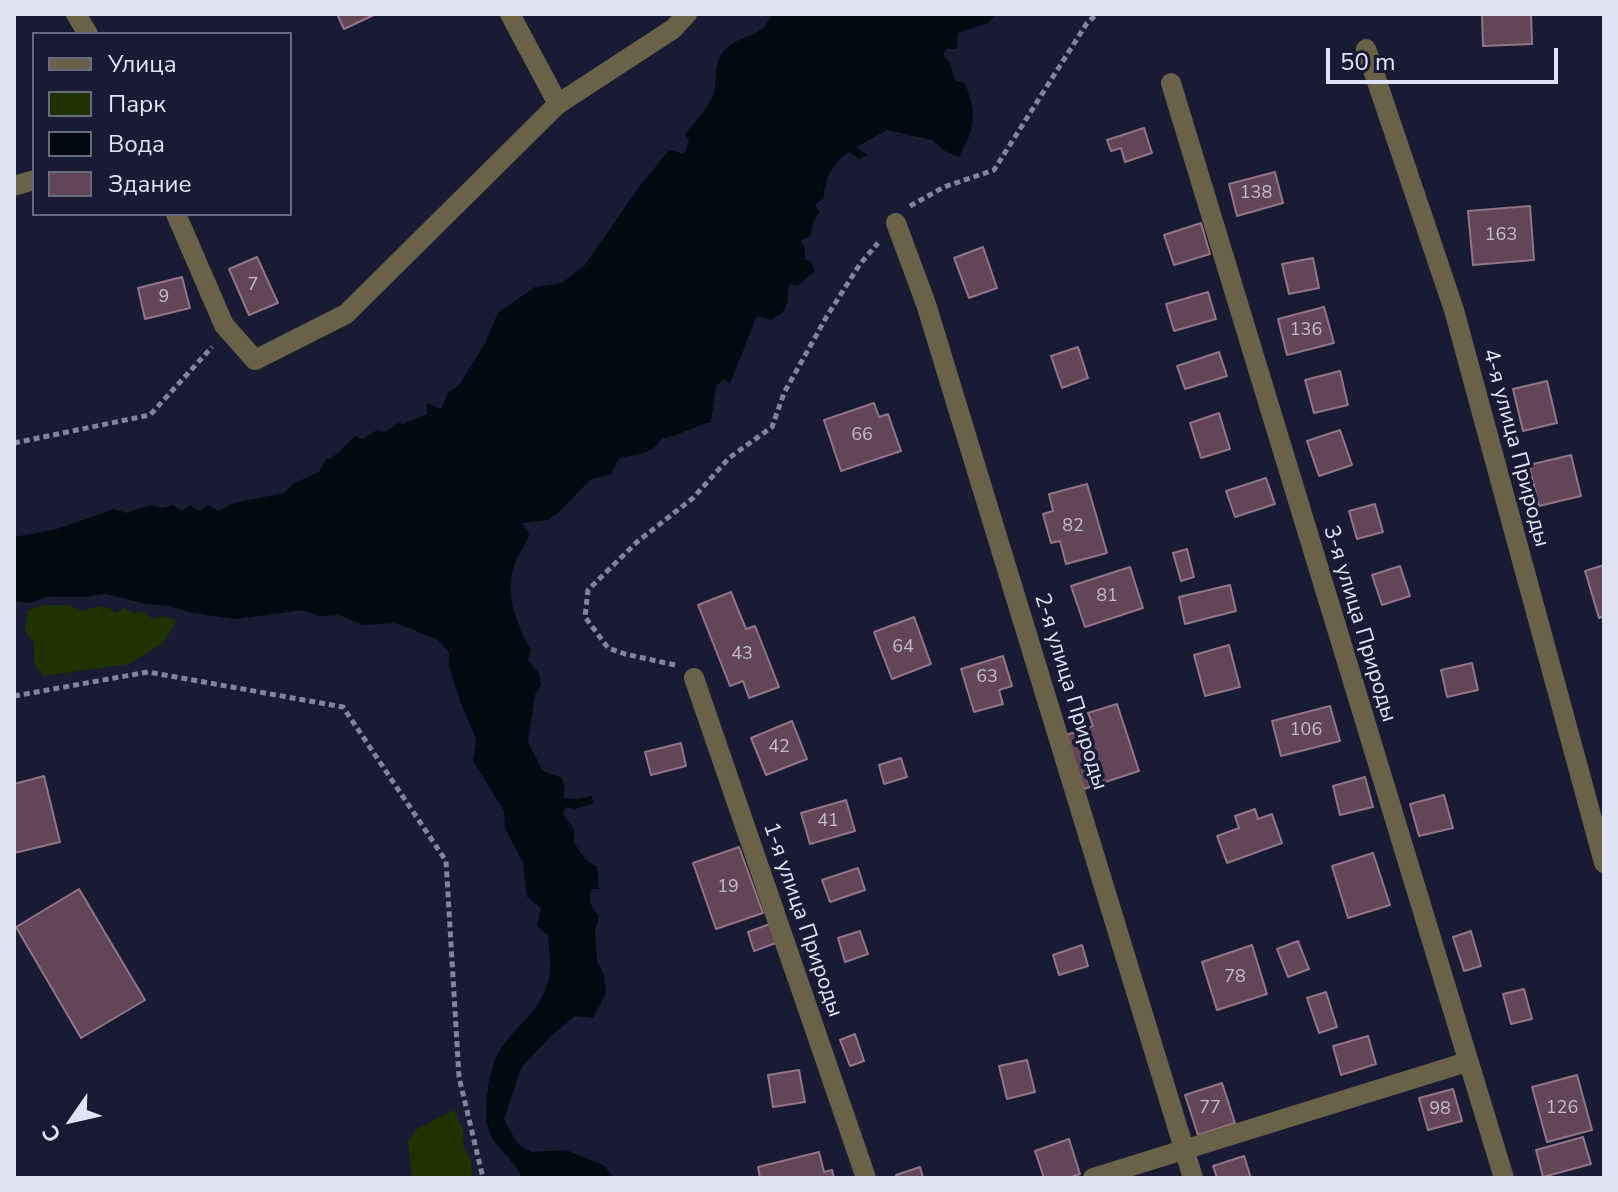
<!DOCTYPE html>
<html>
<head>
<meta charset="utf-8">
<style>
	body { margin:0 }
	#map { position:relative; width:1618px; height:1192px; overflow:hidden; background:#181b33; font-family:"Nunito Sans",sans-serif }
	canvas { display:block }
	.frame { position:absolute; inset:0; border:16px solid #e0e3f4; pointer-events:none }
	.legend { position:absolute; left:32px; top:32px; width:260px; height:184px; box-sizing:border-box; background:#181b33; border:2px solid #686b80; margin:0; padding:10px 14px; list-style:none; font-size:24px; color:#e0e3f4 }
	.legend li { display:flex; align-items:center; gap:16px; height:40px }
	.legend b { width:40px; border:2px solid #686b80 }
	.north { position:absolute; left:32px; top:1080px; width:80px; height:80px; -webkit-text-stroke:6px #181b33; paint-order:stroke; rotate:236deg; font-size:22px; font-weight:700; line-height:32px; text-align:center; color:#e0e3f4 }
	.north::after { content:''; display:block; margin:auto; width:28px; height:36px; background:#e0e3f4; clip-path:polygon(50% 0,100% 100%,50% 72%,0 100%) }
	.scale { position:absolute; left:1326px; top:48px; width:232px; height:36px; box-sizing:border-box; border:4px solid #e0e3f4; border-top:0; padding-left:10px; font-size:24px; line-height:28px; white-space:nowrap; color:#e0e3f4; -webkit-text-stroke:6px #181b33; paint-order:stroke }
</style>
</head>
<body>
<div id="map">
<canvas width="1618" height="1192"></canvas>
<div class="frame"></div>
<ul class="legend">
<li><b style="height:10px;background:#6a6149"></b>Улица</li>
<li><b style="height:22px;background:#1f3300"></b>Парк</li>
<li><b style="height:22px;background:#000b11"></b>Вода</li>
<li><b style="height:22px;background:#624657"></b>Здание</li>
</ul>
<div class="north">С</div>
<div class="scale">50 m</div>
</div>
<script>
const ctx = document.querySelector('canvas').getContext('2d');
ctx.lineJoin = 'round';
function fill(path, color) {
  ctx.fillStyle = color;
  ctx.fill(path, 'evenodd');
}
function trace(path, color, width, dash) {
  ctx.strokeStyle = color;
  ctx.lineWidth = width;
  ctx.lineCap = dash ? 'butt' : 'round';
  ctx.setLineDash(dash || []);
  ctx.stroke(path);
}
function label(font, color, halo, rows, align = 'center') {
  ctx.font = font + ' "Nunito Sans",sans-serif';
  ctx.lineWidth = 7;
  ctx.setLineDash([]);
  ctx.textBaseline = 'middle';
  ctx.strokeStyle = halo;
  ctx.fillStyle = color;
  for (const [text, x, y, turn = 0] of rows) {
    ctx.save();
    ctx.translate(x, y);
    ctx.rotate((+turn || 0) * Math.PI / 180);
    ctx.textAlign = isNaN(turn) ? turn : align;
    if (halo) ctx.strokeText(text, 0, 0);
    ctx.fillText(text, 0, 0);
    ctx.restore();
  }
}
fill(new Path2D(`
	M45,605H68L83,611L98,606L109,608L116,613L125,608L132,613L144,612L153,619L164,616L177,621L163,643L129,664L43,676L34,663V642L25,631L28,610Z
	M454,1110L463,1130L464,1148L470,1159L473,1178H412L408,1141L417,1129Z`), '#1f3300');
fill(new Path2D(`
	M772,14H997L988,23L958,33L957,49H946L943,55L950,63L955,80L965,84C978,114 974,130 959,157L945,151L932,140L887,130L856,147L867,155L859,159L849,152C833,162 824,179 824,198L815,205L820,212L814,220L810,236L800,241L805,248V259L811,262L815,271L797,286L789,284C786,303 791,310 771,320L757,316L730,383L723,380L716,386L711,422C693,426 681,436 662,438C652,455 636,454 619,458L611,474L591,479L559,512L548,520L522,523L529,534C526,546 519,552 515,563C504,594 516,623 531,650L528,660L539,673L541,685L535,695L528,742L543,771L562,778L565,789L563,798L577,799L592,796L593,804L575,809L566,807L563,813L574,830V843L586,860L597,867L599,889H592C588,900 590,907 599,916L595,931L597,961L604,975L606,993L593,1018L575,1016L552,1035L514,1075L499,1120L510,1140L532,1152L566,1150L603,1165L615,1178H522C514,1158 494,1149 488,1128C483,1111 489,1071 497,1055C511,1029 542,1012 549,978C552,965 549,948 548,935L537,926L541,908L527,897L523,862L505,829L504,811L473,761L476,739L458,696L449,666V652L438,640L396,623L363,625L340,615L319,616L303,610L235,619L193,613L169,606L146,604L106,594L82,597H45L30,603L15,601L14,537L54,530L114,509L127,513L150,505L163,508L173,505L181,511L190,505L199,511L208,505L219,511L234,503L284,493L293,484L319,472L326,459H331L355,436L363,439L377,430L385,432L398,423L403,424L427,414V403L441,409L448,393L460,384L485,343L498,313L535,287L562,283L585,265L639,187L669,150L684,154L689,141L685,134C696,121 708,109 714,93C718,78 713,63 724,51C742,32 760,41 772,14Z`), '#000b11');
trace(new Path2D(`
	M515,1148L499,1120L517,1066`), '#000b11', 9);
const building = new Path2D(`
	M337,14H376L344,29Z
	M1482,14H1531L1532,44L1483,46Z
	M1144,128L1152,153L1125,162L1121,148L1111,151L1107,140Z
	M1275,172L1283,203L1237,216L1229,184Z
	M1530,206L1534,260L1473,265L1468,211Z
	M1201,223L1210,254L1174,265L1164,235Z
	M983,247L997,288L969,298L954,258Z
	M257,257L278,303L249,315L229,269Z
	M1313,258L1319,288L1289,294L1282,264Z
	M182,277L190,308L145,319L138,288Z
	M1208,292L1216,319L1174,331L1166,304Z
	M1324,307L1334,343L1287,355L1278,319Z
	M1078,347L1088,378L1062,388L1051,356Z
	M1219,352L1227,376L1185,389L1177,366Z
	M1340,371L1348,405L1314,413L1305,380Z
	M1547,381L1557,423L1523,431L1513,389Z
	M874,403L879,417L888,414L901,451L841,471L824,420Z
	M1219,413L1230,449L1201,458L1190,423Z
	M1340,430L1352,465L1319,476L1307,441Z
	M1571,455L1581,496L1539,506L1529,465Z
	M1266,478L1275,504L1235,517L1226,491Z
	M1087,484L1107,553L1066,564L1060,541L1051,543L1043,514L1053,511L1049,494Z
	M1375,504L1383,532L1357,539L1349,511Z
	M1187,549L1194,577L1181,581L1173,553Z
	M1604,565V616L1599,618L1585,571Z
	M1400,566L1410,596L1382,605L1372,575Z
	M1130,567L1143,608L1085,627L1071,586Z
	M1230,585L1236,611L1185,624L1179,597Z
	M731,592L746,629L755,626L779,687L749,698L743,681L730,686L698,605Z
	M914,617L931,664L892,679L874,632Z
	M1229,645L1240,687L1205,696L1194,655Z
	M1003,656L1012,686L999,690L1003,704L974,712L961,669Z
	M1472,663L1478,690L1447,697L1441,670Z
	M1117,704L1139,771L1084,789L1066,735L1093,726L1088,713Z
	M1330,706L1340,741L1281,756L1272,721Z
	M792,721L807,759L766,775L751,738Z
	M681,743L686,766L651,775L645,752Z
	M901,758L907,777L884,784L879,765Z
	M44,776L60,842L14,853V784Z
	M1365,777L1373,807L1340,815L1333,786Z
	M1444,795L1453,828L1419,836L1410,804Z
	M846,800L855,831L810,844L801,813Z
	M1255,809L1258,819L1272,814L1282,843L1227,863L1217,836L1239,828L1235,816Z
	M739,847L763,913L716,929L693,863Z
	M1373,853L1390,905L1348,918L1332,866Z
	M858,868L865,890L830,902L822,880Z
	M79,889L145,1000L81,1038L16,927Z
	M770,924L776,943L754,951L748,932Z
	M860,931L868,954L845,962L838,938Z
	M1471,931L1481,966L1464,971L1453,937Z
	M1298,941L1309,969L1288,977L1277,949Z
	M1082,945L1088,966L1059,975L1053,955Z
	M1252,945L1267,994L1217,1010L1202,962Z
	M1524,989L1532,1019L1511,1024L1503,994Z
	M1326,992L1337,1027L1319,1033L1307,998Z
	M855,1034L864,1061L850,1066L840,1040Z
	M1368,1036L1376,1064L1341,1075L1333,1046Z
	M1027,1060L1035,1092L1007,1099L999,1066Z
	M799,1070L805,1102L773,1107L768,1075Z
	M1577,1075L1592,1130L1547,1142L1532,1087Z
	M1222,1083L1235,1123L1198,1135L1185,1095Z
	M1453,1089L1462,1121L1428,1130L1419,1098Z
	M1583,1137L1591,1164L1543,1177L1536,1150Z
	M1069,1139L1080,1174L1068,1178H1044L1035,1151Z
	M819,1152L824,1172L832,1170L834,1178H760L758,1167Z
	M1244,1156L1251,1178H1217L1213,1166Z
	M920,1167L923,1178H897L896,1175Z`);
fill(building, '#624657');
trace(building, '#927486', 2);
trace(new Path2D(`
	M910,206L944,187L994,170L1087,23L1097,14
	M14,443L150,415L212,347
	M675,665L625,654L608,648L585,617L588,590L637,542L693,498L729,458L772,427L784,393L827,316L860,264L878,243
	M14,696L148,672L343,707L446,861L459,1077L483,1178`), '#828599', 5, [6, 4]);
trace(new Path2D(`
	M76,14L88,34
	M510,14L558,104
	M1366,49L1454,310L1604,863
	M1171,83L1504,1178
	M14,186L34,180
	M176,214L224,325L255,360L346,314L558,104L673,29L687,14
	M896,223L926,304L1193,1178
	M694,678L866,1178
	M1093,1178L1467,1062`), '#6a6149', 20);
label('18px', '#c0bccd', null, [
	["138",1256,194],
	["163",1501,236],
	["7",253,286],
	["9",164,298],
	["136",1306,331],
	["66",862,436],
	["82",1073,527],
	["81",1107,597],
	["64",903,648],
	["43",742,655],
	["63",987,678],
	["106",1306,731],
	["42",779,748],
	["41",828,822],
	["19",728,888],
	["78",1235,978],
	["77",1210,1109],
	["126",1562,1109],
	["98",1440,1110]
]);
label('22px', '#e0e3f4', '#181b33', [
	["4-я улица Природы",1515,448,75],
	["3-я улица Природы",1359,624,73],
	["2-я улица Природы",1070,692,73],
	["1-я улица Природы",802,920,71]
]);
</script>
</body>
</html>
